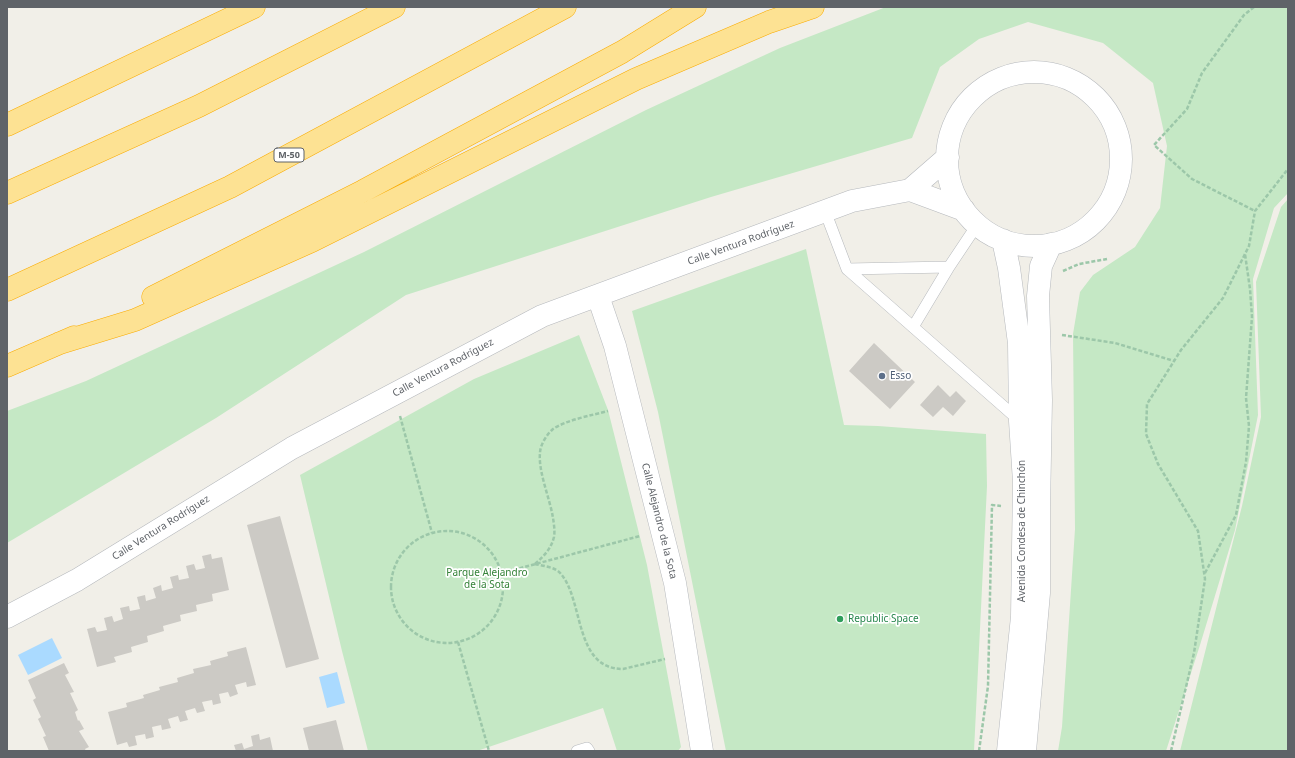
<!DOCTYPE html>
<html>
<head>
<meta charset="utf-8">
<style>
	body { margin:0 }
	#map { position:relative; width:1295px; height:758px; overflow:hidden; background:#f1efe8; font-family:"Noto Sans",sans-serif }
	canvas { display:block }
	.frame { position:absolute; inset:0; border:8px solid #5f6368; pointer-events:none }
</style>
</head>
<body>
<div id="map">
<canvas width="1295" height="758"></canvas>
<div class="frame"></div>
</div>
<script>
const ctx = document.querySelector('canvas').getContext('2d');
ctx.lineJoin = 'round';
function fill(path, color) {
  ctx.fillStyle = color;
  ctx.fill(path, 'evenodd');
}
function trace(path, color, width, dash) {
  ctx.strokeStyle = color;
  ctx.lineWidth = width;
  ctx.lineCap = dash ? 'butt' : 'round';
  ctx.setLineDash(dash || []);
  ctx.stroke(path);
}
function label(font, color, halo, rows, align = 'center') {
  ctx.font = font + ' "Noto Sans",sans-serif';
  ctx.lineWidth = 3.5;
  ctx.setLineDash([]);
  ctx.textBaseline = 'middle';
  ctx.strokeStyle = halo;
  ctx.fillStyle = color;
  for (const [text, x, y, turn = 0] of rows) {
    ctx.save();
    ctx.translate(x, y);
    ctx.rotate((+turn || 0) * Math.PI / 180);
    ctx.textAlign = isNaN(turn) ? turn : align;
    if (halo) ctx.strokeText(text, 0, 0);
    ctx.fillText(text, 0, 0);
    ctx.restore();
  }
}
fill(new Path2D(`
	M886,7H1288V193L1274,208L1253,279L1258,415L1235,530L1200,645L1166,751H1058L1062,727L1075,529L1073,334L1080,292L1093,275L1135,247L1160,208L1167,146L1153,83L1103,43L1028,22L979,39L940,67L912,138L711,197L406,295L216,418L7,543V411L86,381L364,252L646,110L780,48Z
	M1288,199V751H1180L1242,506L1261,417L1256,282L1281,207Z
	M806,249L844,425L878,426L986,434L987,486L974,751H726L658,412L632,311Z
	M579,335L608,410L647,565L681,747L678,751H617L603,708L477,751H368L342,651L300,475L474,379Z`), '#c5e8c5');
fill(new Path2D(`
	M52,638L62,658L28,675L18,655Z
	M337,672L345,703L327,708L319,677Z`), '#aadaff');
fill(new Path2D(`
	M874,343L915,382L890,409L849,371Z
	M938,385L950,397L956,391L966,401L953,416L943,407L933,417L920,405Z
	M280,516L319,659L286,668L247,525Z
	M211,554L212,559L222,557L229,590L212,594L213,601L196,605L197,611L180,615L181,621L163,626L164,631L147,636L148,642L131,647L132,652L114,657L116,662L97,667L87,629L95,627L97,632L107,630L104,618L112,616L114,622L123,619L120,608L129,606L130,611L140,609L137,597L145,595L146,601L156,598L153,588L161,585L162,591L173,588L170,577L178,575L179,580L189,578L186,566L194,564L196,570L205,568L202,556Z
	M246,647L256,685L247,687L246,682L235,685L238,694L230,697L228,692L219,694L221,703L213,705L212,700L202,702L205,711L197,713L195,708L185,711L188,720L180,722L178,716L168,719L171,728L162,730L161,725L152,727L154,737L146,739L145,734L135,736L137,745L129,747L127,742L117,745L108,712L127,707L126,703L144,698L143,695L160,690L159,687L178,682L177,678L194,673L193,669L211,665L210,661L228,656L227,652Z
	M64,663L69,673L65,675L74,692L70,693L78,710L75,712L78,721L79,720L84,729L79,731L89,747L85,749L86,751H49L43,737L46,736L38,719L41,717L33,700L36,698L28,680Z
	M336,720L344,751H309L303,728Z
	M259,734L260,740L270,737L273,751H236L234,745L242,743L244,749L253,746L251,736Z`), '#cccac5');
const service = new Path2D(`
	M825,211L847,269L949,267L977,225
	M847,269L1020,421
	M913,327L949,267
	M577,751L587,748L589,751`);
const minor = new Path2D(`
	M947 159a87 87 0 1 1 174 0a87 87 0 1 1-174 0Z
	M910,190L964,210
	M1003,240L1009,268L1019,343L1020,421L1024,482L1022,617L1008,751
	M598,296L615,346L675,583L702,751
	M7,617L77,580L292,448L542,316L852,201L910,190L948,157
	M1025,751L1039,593V509L1041,400L1038,296L1041,266L1051,244`);
const motorway = new Path2D(`
	M7,125L254,7
	M7,193L199,106L394,7
	M7,290L230,187L565,7
	M153,297L363,191L622,52L695,7
	M60,343L135,320L312,241L636,79L769,22L813,7
	M7,366L74,337`);
trace(service, '#b5b8bc', 12);
trace(minor, '#b5b8bc', 23);
trace(motorway, '#f9ab00', 23);
trace(new Path2D(`
	M1254,7L1244,15L1202,73L1187,109L1154,145L1192,179L1255,211
	M1063,271L1079,264L1107,259
	M1062,335L1115,343L1174,361
	M400,416L432,533
	M391 587a56 56 0 1 1 112 0a56 56 0 1 1-112 0Z
	M535,564C544,556 551,549 554,537C555,531 554,524 553,518C550,499 538,471 540,453C540,445 547,434 553,429C566,420 593,415 608,411
	M535,564C543,566 556,567 561,574C584,601 574,669 623,669L665,659
	M502,573L640,536
	M1205,573L1236,515L1246,462L1249,426L1246,398L1252,317L1250,289L1245,254
	M458,642L489,751
	M979,751L988,686L992,505L1001,506
	M1171,751L1194,653L1205,579L1198,531L1158,464L1146,434L1147,404L1181,350L1223,298L1249,246L1255,211L1288,169`), '#9cc7a9', 2.5, [4, 2]);
trace(service, '#fff', 11);
trace(minor, '#fff', 22);
trace(motorway, '#fde293', 22);
for (const [x, y, r, color] of [
	[882,376,4,"#5c6f8a"],
	[840,619,4,"#2e9e5b"]
]) {
  const dot = new Path2D();
  dot.arc(x, y, r, 0, 2 * Math.PI);
  ctx.fillStyle = color;
  ctx.fill(dot);
  trace(dot, '#fff', 1.5);
}
for (const [x, y, w] of [
	[289,155,30]
]) {
  const box = new Path2D();
  box.roundRect(x - w / 2, y - 7, w, 14, 3);
  ctx.fillStyle = '#fff';
  ctx.fill(box);
  trace(box, '#5f6368', 1);
}
label('bold 9px', '#5f6368', null, [
	["M-50",289,155]
]);
label('10px', '#5f6368', '#fff', [
	["Calle Ventura Rodríguez",741,243,-20],
	["Calle Ventura Rodríguez",443,368,-28],
	["Calle Alejandro de la Sota",659,521,76],
	["Calle Ventura Rodríguez",161,528,-32],
	["Avenida Condesa de Chinchón",1022,531,-90]
]);
label('10px', '#4e5e75', '#fff', [
	["Esso",890,376]
], 'left');
label('10px', '#348238', '#fff', [
	["Parque Alejandro",487,573],
	["de la Sota",487,585]
]);
label('10px', '#27864d', '#fff', [
	["Republic Space",848,619]
], 'left');
</script>
</body>
</html>
